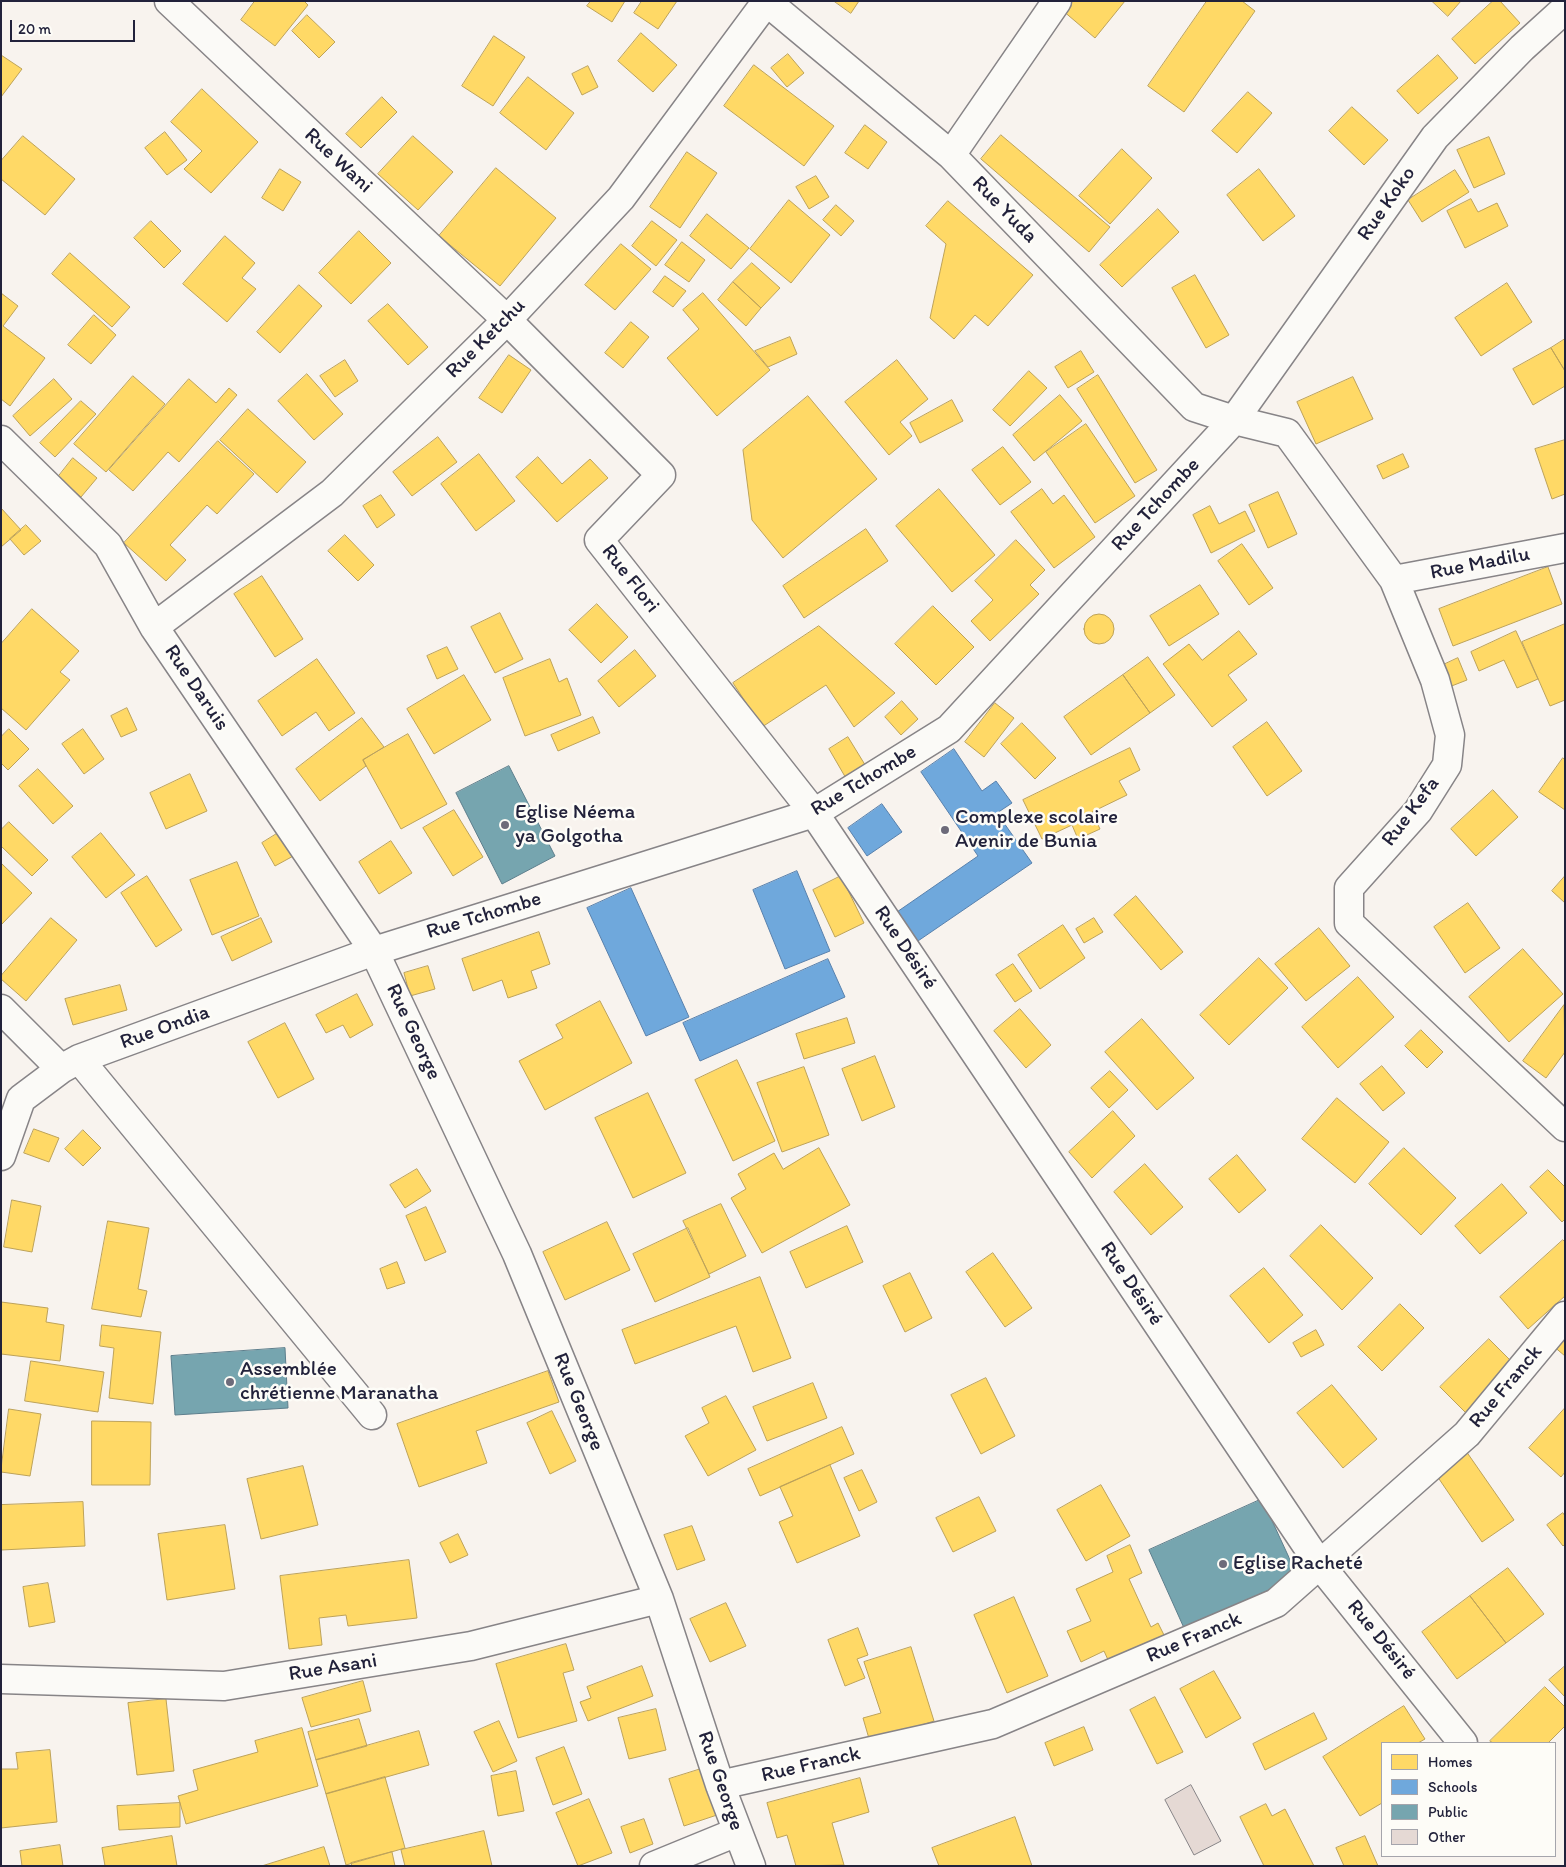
<!DOCTYPE html>
<html>
<head>
<meta charset="utf-8">
<style>
	body { margin:0 }
	#map { position:relative; width:1566px; height:1867px; overflow:hidden; background:#f8f3ee; font-family:Itim,sans-serif }
	canvas { display:block }
	.frame { position:absolute; inset:0; border:2px solid #22223b; pointer-events:none }
	.legend { position:absolute; left:1381px; top:1742px; width:175px; height:115px; box-sizing:border-box; background:#fdfcf7; border:1px solid #a5a5ac; margin:0; padding:6px 9px; list-style:none; font-size:15px; color:#22223b }
	.legend li { display:flex; align-items:center; gap:10px; height:25px }
	.legend b { width:25px; border:1px solid #a5a5ac }
	.scale { position:absolute; left:10px; top:20px; width:125px; height:22px; box-sizing:border-box; border:2px solid #22223b; border-top:0; padding-left:6px; font-size:15px; line-height:18px; white-space:nowrap; color:#22223b; -webkit-text-stroke:4px #fdfcf7; paint-order:stroke }
</style>
</head>
<body>
<div id="map">
<canvas width="1566" height="1867"></canvas>
<div class="frame"></div>
<ul class="legend">
<li><b style="height:14px;background:#ffd966"></b>Homes</li>
<li><b style="height:14px;background:#6fa8dc"></b>Schools</li>
<li><b style="height:14px;background:#76a5af"></b>Public</li>
<li><b style="height:14px;background:#e5d9d4"></b>Other</li>
</ul>
<div class="scale">20 m</div>
</div>
<script>
const ctx = document.querySelector('canvas').getContext('2d');
ctx.lineJoin = 'round';
function fill(path, color) {
  ctx.fillStyle = color;
  ctx.fill(path, 'evenodd');
}
function trace(path, color, width, dash) {
  ctx.strokeStyle = color;
  ctx.lineWidth = width;
  ctx.lineCap = dash ? 'butt' : 'round';
  ctx.setLineDash(dash || []);
  ctx.stroke(path);
}
function label(font, color, halo, rows, align = 'center') {
  ctx.font = font + ' Itim,sans-serif';
  ctx.lineWidth = 5;
  ctx.setLineDash([]);
  ctx.textBaseline = 'middle';
  ctx.strokeStyle = halo;
  ctx.fillStyle = color;
  for (const [text, x, y, turn = 0] of rows) {
    ctx.save();
    ctx.translate(x, y);
    ctx.rotate((+turn || 0) * Math.PI / 180);
    ctx.textAlign = isNaN(turn) ? turn : align;
    if (halo) ctx.strokeText(text, 0, 0);
    ctx.fillText(text, 0, 0);
    ctx.restore();
  }
}
const homes = new Path2D(`
	M255,1H304L308,5L275,46L241,20Z
	M591,1H625L612,22L587,6Z
	M642,1H677L658,29L634,13Z
	M834,1H859L851,13Z
	M1069,1H1125L1095,38L1062,10Z
	M1207,1H1242L1255,11L1184,112L1148,86Z
	M1432,1H1461L1448,16Z
	M1493,1H1500L1520,23L1475,64L1452,39Z
	M307,15L335,42L319,58L292,31Z
	M641,33L677,65L653,92L618,61Z
	M494,36L525,57L493,106L462,86Z
	M788,54L804,73L787,87L771,68Z
	M1,55L22,69L1,97Z
	M1438,55L1458,78L1418,114L1397,91Z
	M754,65L834,126L804,166L724,106Z
	M588,66L598,87L582,95L572,74Z
	M528,77L574,113L546,150L500,113Z
	M202,89L258,142L211,193L184,169L202,151L171,122Z
	M1248,92L1272,113L1237,153L1212,131Z
	M382,97L397,112L361,148L346,134Z
	M1352,107L1388,140L1364,165L1329,131Z
	M865,125L887,142L868,169L845,153Z
	M165,132L187,160L167,175L145,148Z
	M1001,135L1110,227L1089,252L981,159Z
	M23,136L75,179L45,215L1,179V161Z
	M413,136L453,172L418,210L378,174Z
	M1489,137L1505,174L1474,188L1457,150Z
	M1122,149L1152,178L1110,224L1079,196Z
	M687,152L717,173L680,228L650,207Z
	M496,168L556,218L500,286L439,236Z
	M280,169L301,182L283,211L262,198Z
	M1259,169L1295,216L1263,241L1227,195Z
	M1455,170L1469,192L1422,222L1408,200Z
	M816,176L829,197L809,209L796,187Z
	M1471,199L1478,212L1497,203L1508,226L1465,248L1447,211Z
	M789,200L830,235L791,283L750,249Z
	M948,201L1033,275L988,326L975,315L954,339L930,318L946,244L926,226Z
	M836,205L854,221L841,236L823,220Z
	M1158,209L1179,232L1122,287L1100,265Z
	M707,214L749,248L731,269L690,236Z
	M151,221L181,251L164,268L134,238Z
	M652,221L677,240L656,266L632,246Z
	M359,231L391,263L351,304L319,273Z
	M225,236L255,263L242,278L256,289L227,322L183,284Z
	M682,242L705,260L689,282L665,265Z
	M621,244L651,269L615,310L585,285Z
	M70,253L130,307L112,327L52,274Z
	M752,263L780,288L761,308L733,282Z
	M1195,275L1229,335L1206,348L1172,288Z
	M665,276L686,291L673,307L653,292Z
	M733,282L761,308L746,326L718,300Z
	M1507,283L1532,322L1481,356L1455,318Z
	M299,285L322,306L280,353L257,332Z
	M1,293L18,306L3,326L45,358L10,406L1,399Z
	M703,293L770,370L717,416L667,358L699,329L683,310Z
	M388,304L428,347L408,365L368,321Z
	M94,315L116,335L91,364L68,345Z
	M631,322L649,337L623,368L605,353Z
	M790,337L797,354L768,367L755,351Z
	M1565,339V371L1551,348Z
	M1551,348L1565,371V386L1533,405L1513,369Z
	M1081,351L1094,372L1068,388L1055,367Z
	M509,355L531,370L502,413L479,398Z
	M345,360L358,381L335,397L320,376Z
	M897,360L928,399L900,422L912,436L889,455L845,402Z
	M1029,371L1047,388L1010,426L993,410Z
	M307,374L343,414L314,440L278,401Z
	M1098,375L1157,470L1135,483L1077,389Z
	M133,376L165,404L106,472L74,444Z
	M1353,377L1373,419L1316,444L1297,402Z
	M54,379L72,399L30,436L13,416Z
	M189,379L216,403L229,388L237,395L179,462L168,452L133,491L109,470Z
	M1060,395L1082,421L1034,461L1013,435Z
	M808,396L877,479L783,558L752,520L743,450Z
	M952,400L963,421L920,443L910,423Z
	M81,401L96,414L55,457L40,443Z
	M248,409L306,462L277,493L220,440Z
	M1086,424L1135,496L1095,523L1046,452Z
	M438,437L457,462L412,496L393,472Z
	M1565,440V494L1552,499L1535,449Z
	M218,441L254,474L217,514L207,505L170,545L186,560L166,581L124,543Z
	M1003,447L1031,482L1000,505L972,470Z
	M479,454L515,501L476,531L441,484Z
	M1403,454L1409,467L1383,479L1377,466Z
	M538,457L562,484L590,459L608,478L557,522L516,477Z
	M73,458L97,478L81,497L58,477Z
	M939,489L995,555L952,592L896,526Z
	M1042,489L1053,504L1064,495L1095,537L1054,568L1011,512Z
	M1278,492L1297,534L1268,548L1249,505Z
	M381,495L395,515L377,528L363,506Z
	M1210,506L1219,524L1245,511L1255,531L1211,553L1193,515Z
	M1,508L21,530L1,547Z
	M26,525L41,541L24,555L10,539Z
	M866,529L888,561L804,618L783,586Z
	M345,535L374,565L358,581L328,551Z
	M1016,540L1045,570L1030,585L1039,594L990,641L971,621L993,600L975,581Z
	M1242,544L1273,588L1249,605L1218,561Z
	M1548,567L1562,604L1453,646L1439,609Z
	M262,576L303,639L275,657L234,594Z
	M1200,585L1219,614L1169,646L1150,616Z
	M597,604L628,637L601,663L569,630Z
	M933,606L974,647L936,685L895,644Z
	M32,609L79,651L60,672L70,680L26,730L1,708V644Z
	M500,613L523,659L495,673L471,627Z
	M1084 629a15 15 0 1 1 30 0a15 15 0 1 1-30 0Z
	M1565,624V700L1550,706L1522,642Z
	M819,626L895,693L854,727L826,685L762,727L733,683Z
	M1239,631L1257,654L1228,675L1247,700L1212,727L1163,664L1189,644L1202,660Z
	M1516,631L1538,679L1517,688L1504,660L1479,671L1471,652Z
	M447,647L458,669L437,679L427,656Z
	M635,650L656,676L619,707L598,681Z
	M1148,657L1175,695L1150,713L1123,675Z
	M1458,658L1467,680L1449,687L1441,666Z
	M317,659L355,713L329,731L316,712L282,736L258,701Z
	M550,659L559,682L567,678L581,715L525,736L503,678Z
	M464,675L491,720L434,754L407,709Z
	M1123,675L1150,713L1091,755L1064,717Z
	M902,701L918,719L901,735L885,717Z
	M995,703L1014,718L984,757L965,742Z
	M127,708L137,730L121,737L111,716Z
	M593,717L600,733L558,751L551,735Z
	M362,718L384,747L363,760L366,766L320,801L296,769Z
	M1267,722L1302,771L1267,796L1233,747Z
	M1022,723L1056,758L1035,779L1001,744Z
	M9,729L29,749L8,770L1,763V737Z
	M83,729L104,759L84,774L62,744Z
	M408,734L447,804L401,829L363,760Z
	M848,737L867,768L847,780L829,749Z
	M1130,748L1140,770L1119,781L1127,795L1092,812L1100,829L1078,839L1072,825L1042,839L1023,800Z
	M1563,758L1565,760V810L1539,792Z
	M38,769L73,806L53,824L19,786Z
	M190,774L207,811L166,829L150,793Z
	M1493,790L1518,817L1476,856L1451,829Z
	M454,810L483,857L453,876L423,828Z
	M9,822L48,860L32,876L1,846V830Z
	M283,830L297,854L275,866L262,843Z
	M101,833L135,875L106,898L72,857Z
	M391,841L412,873L379,894L359,862Z
	M237,862L259,916L212,935L190,880Z
	M1,863L32,893L1,925Z
	M147,876L182,930L156,947L121,893Z
	M841,876L864,923L835,937L813,890Z
	M1565,876V903L1552,891Z
	M1136,896L1183,952L1161,970L1114,915Z
	M1468,903L1500,948L1465,973L1434,927Z
	M51,918L77,940L26,1001L1,979V976Z
	M261,918L272,942L232,961L221,937Z
	M1094,918L1103,932L1084,943L1076,929Z
	M1063,925L1085,958L1040,989L1018,955Z
	M1319,928L1350,966L1306,1001L1275,964Z
	M539,932L550,964L531,971L537,988L508,998L502,980L473,991L462,959Z
	M1523,949L1563,994L1509,1042L1469,997Z
	M1259,958L1288,988L1229,1045L1200,1015Z
	M1013,964L1032,991L1015,1002L996,975Z
	M428,966L435,989L410,996L404,973Z
	M1358,977L1394,1017L1338,1068L1302,1027Z
	M120,985L127,1010L73,1025L65,999Z
	M357,994L373,1025L350,1038L343,1025L326,1033L316,1015Z
	M600,1001L632,1063L545,1110L519,1061L563,1038L556,1025Z
	M1564,1005L1565,1052L1546,1078L1523,1061Z
	M1020,1009L1051,1045L1026,1068L994,1031Z
	M847,1018L855,1043L804,1059L796,1034Z
	M1142,1019L1194,1078L1157,1110L1105,1052Z
	M285,1023L314,1079L278,1098L248,1042Z
	M1421,1030L1443,1052L1427,1068L1405,1046Z
	M875,1056L895,1107L862,1121L842,1069Z
	M737,1060L775,1141L733,1161L695,1080Z
	M1382,1066L1405,1093L1383,1111L1360,1084Z
	M804,1067L829,1135L782,1152L757,1083Z
	M1110,1071L1128,1090L1109,1108L1091,1088Z
	M648,1093L686,1173L633,1198L595,1118Z
	M1337,1098L1389,1142L1355,1183L1302,1139Z
	M1113,1111L1135,1136L1092,1178L1069,1152Z
	M34,1129L59,1138L49,1162L24,1153Z
	M83,1130L101,1148L83,1166L65,1149Z
	M819,1148L850,1205L762,1253L731,1198L746,1189L738,1174L774,1153L783,1169Z
	M1404,1148L1456,1198L1421,1235L1369,1184Z
	M1237,1155L1266,1190L1239,1213L1209,1179Z
	M1145,1164L1183,1207L1151,1235L1114,1192Z
	M417,1169L431,1191L405,1208L390,1185Z
	M1548,1170L1565,1187V1219L1562,1222L1530,1187Z
	M1502,1184L1527,1213L1480,1254L1455,1226Z
	M12,1200L41,1206L32,1252L4,1247Z
	M721,1204L746,1256L709,1274L683,1221Z
	M426,1207L446,1252L425,1261L406,1216Z
	M108,1221L149,1228L138,1289L147,1291L141,1317L92,1309Z
	M607,1222L630,1270L565,1300L543,1252Z
	M1321,1225L1373,1278L1342,1310L1290,1256Z
	M847,1226L863,1262L806,1288L790,1252Z
	M688,1228L710,1277L655,1302L633,1254Z
	M1563,1240L1565,1242V1296L1528,1329L1500,1297Z
	M993,1253L1032,1308L1005,1327L966,1272Z
	M397,1262L405,1283L387,1289L380,1269Z
	M1264,1268L1303,1315L1269,1343L1230,1296Z
	M910,1273L932,1318L905,1332L883,1286Z
	M760,1277L791,1358L753,1372L736,1326L635,1364L622,1330Z
	M1,1302L48,1308L46,1322L64,1325L60,1361L1,1354Z
	M1400,1304L1424,1328L1382,1371L1358,1347Z
	M102,1325L161,1332L153,1404L109,1398L114,1348L100,1346Z
	M1316,1330L1324,1345L1301,1357L1293,1343Z
	M1565,1331V1356L1552,1345Z
	M1489,1339L1515,1365L1466,1413L1440,1387Z
	M31,1361L104,1372L98,1412L25,1401Z
	M548,1371L559,1402L476,1431L487,1463L419,1487L397,1424Z
	M986,1378L1015,1436L981,1454L951,1395Z
	M813,1383L827,1418L767,1441L753,1407Z
	M1332,1385L1377,1439L1343,1468L1297,1413Z
	M726,1396L756,1450L708,1476L685,1436L709,1423L702,1408Z
	M1565,1408V1472L1561,1477L1529,1448Z
	M9,1409L41,1414L30,1476L1,1472Z
	M552,1411L576,1461L550,1474L527,1423Z
	M92,1421L151,1422L150,1485H92Z
	M842,1427L854,1454L760,1496L748,1469Z
	M1466,1451L1514,1520L1482,1542L1435,1473Z
	M830,1465L860,1536L797,1563L779,1522L793,1516L780,1487Z
	M303,1466L318,1525L261,1539L247,1479Z
	M862,1470L877,1502L859,1511L844,1478Z
	M1101,1485L1130,1536L1086,1561L1057,1510Z
	M979,1497L996,1531L953,1552L936,1518Z
	M83,1502L85,1546L1,1550V1505Z
	M1563,1513L1565,1516V1544L1563,1546L1547,1525Z
	M225,1525L235,1589L167,1600L158,1534Z
	M692,1526L705,1560L677,1570L664,1535Z
	M458,1534L468,1555L450,1563L440,1543Z
	M1130,1545L1142,1573L1129,1579L1151,1627L1158,1623L1165,1637L1109,1662L1104,1651L1081,1662L1067,1631L1091,1621L1076,1589L1113,1572L1107,1556Z
	M409,1560L417,1618L348,1626L346,1615L319,1618L322,1645L289,1649L280,1576Z
	M1508,1568L1544,1614L1506,1643L1470,1596Z
	M48,1583L55,1622L29,1627L23,1587Z
	M1470,1596L1506,1643L1457,1679L1422,1632Z
	M1014,1597L1048,1676L1007,1693L974,1615Z
	M726,1603L746,1646L710,1662L690,1619Z
	M858,1628L868,1655L857,1659L865,1678L845,1686L828,1640Z
	M566,1644L574,1670L563,1673L577,1721L518,1738L496,1664Z
	M911,1647L934,1721L870,1742L863,1718L881,1713L864,1662Z
	M642,1666L653,1696L588,1721L580,1702L591,1698L587,1687Z
	M1565,1666V1697L1549,1680Z
	M1214,1671L1241,1718L1206,1738L1180,1689Z
	M363,1681L371,1711L311,1727L302,1698Z
	M1545,1687L1565,1707V1726L1548,1743H1493L1490,1741Z
	M1155,1697L1183,1752L1157,1764L1130,1710Z
	M166,1699L174,1771L137,1775L128,1703Z
	M1404,1706L1425,1739L1418,1743H1382V1803L1360,1816L1323,1757Z
	M656,1709L666,1750L629,1759L618,1718Z
	M1314,1713L1327,1739L1265,1770L1253,1744Z
	M359,1719L367,1746L316,1760L308,1732Z
	M499,1721L517,1761L493,1772L474,1732Z
	M1084,1727L1093,1750L1054,1766L1045,1743Z
	M302,1728L318,1786L186,1824L178,1796L198,1790L193,1770L258,1752L255,1741Z
	M419,1731L429,1765L326,1794L316,1760Z
	M564,1747L582,1794L553,1805L536,1758Z
	M50,1750L57,1822L1,1828V1769H18L16,1753Z
	M701,1769L717,1815L684,1826L669,1779Z
	M516,1771L524,1811L498,1816L491,1776Z
	M385,1777L405,1848L346,1865L326,1794Z
	M860,1778L869,1812L832,1823L844,1865L796,1866L787,1835L777,1838L767,1803Z
	M589,1799L612,1853L578,1866L556,1813Z
	M180,1803V1827L119,1830L117,1806Z
	M1266,1804L1272,1816L1285,1809L1314,1866H1264L1240,1817Z
	M1015,1817L1032,1866H939L932,1848Z
	M644,1819L653,1844L630,1853L621,1827Z
	M484,1831L492,1866H405L401,1850Z
	M172,1836L177,1866H105L102,1848Z
	M1365,1836L1378,1866H1344L1336,1848Z
	M60,1845L63,1866H22L20,1851Z
	M324,1847L330,1866H262Z
	M392,1852L395,1866H352L351,1863Z`);
fill(homes, '#ffd966');
trace(homes, '#bda259', 1);
const schools = new Path2D(`
	M954,749L982,791L996,781L1012,803L997,813L1032,863L915,943L894,914L978,856L921,772Z
	M882,804L902,832L867,856L848,828Z
	M797,871L830,951L785,969L753,890Z
	M631,888L689,1017L646,1036L587,908Z
	M828,959L845,997L700,1061L683,1023Z`);
fill(schools, '#6fa8dc');
trace(schools, '#5880ac', 1);
const public = new Path2D(`
	M509,766L555,856L502,884L456,793Z
	M285,1348L288,1408L175,1415L171,1356Z
	M1262,1499L1298,1577L1184,1628L1149,1550Z`);
fill(public, '#76a5af');
trace(public, '#5d7e8c', 1);
const building = new Path2D(`
	M1191,1785L1221,1841L1194,1855L1165,1800Z`);
fill(building, '#e5d9d4');
trace(building, '#878487', 1);
const minor = new Path2D(`
	M169,1L507,320L661,475L599,540L814,813L1320,1565L1463,1743
	M766,1L951,155L1194,407L1234,420L1287,433L1394,580L1435,680L1450,735L1447,765L1418,811L1349,888V923L1565,1127
	M951,155L1057,1
	M1,440L108,545L154,627L374,951L517,1254L659,1599L720,1785L751,1866
	M1394,580L1565,548
	M154,627L332,493L507,320L621,198L767,1
	M1,1009L61,1069
	M79,1059L372,1415
	M1,1156L21,1099L61,1069L79,1059L374,951L814,813L949,729L1234,420L1435,137L1522,48L1565,9
	M1,1679L224,1686L471,1646L659,1599
	M720,1785L993,1724L1276,1603L1467,1434L1565,1316
	M654,1866L737,1832`);
trace(minor, '#878487', 31);
trace(minor, '#fbfaf7', 28);
for (const [x, y, r, color] of [
	[505,825,5,"#6d6b7a"],
	[945,830,5,"#6d6b7a"],
	[230,1382,5,"#6d6b7a"],
	[1223,1564,5,"#6d6b7a"]
]) {
  const dot = new Path2D();
  dot.arc(x, y, r, 0, 2 * Math.PI);
  ctx.fillStyle = color;
  ctx.fill(dot);
  trace(dot, '#fdfcf7', 2);
}
label('21px', '#22223b', '#fdfcf7', [
	["Rue Wani",338,161,43],
	["Rue Koko",1387,204,-55],
	["Rue Yuda",1004,210,46],
	["Rue Ketchu",486,339,-45],
	["Rue Tchombe",1156,505,-47],
	["Rue Madilu",1480,564,-11],
	["Rue Flori",630,579,52],
	["Rue Daruis",196,688,56],
	["Rue Tchombe",864,781,-31],
	["Rue Kefa",1411,812,-53],
	["Rue Tchombe",484,916,-17],
	["Rue Désiré",905,948,56],
	["Rue Ondia",165,1028,-20],
	["Rue George",413,1032,65],
	["Rue Désiré",1131,1284,56],
	["Rue Franck",1506,1387,-50],
	["Rue George",578,1402,68],
	["Rue Franck",1194,1638,-23],
	["Rue Désiré",1381,1640,51],
	["Rue Asani",333,1668,-9],
	["Rue Franck",811,1765,-13],
	["Rue George",720,1781,71]
]);
label('21px', '#22223b', '#fdfcf7', [
	["Eglise Néema",515,813],
	["ya Golgotha",515,837],
	["Complexe scolaire",955,818],
	["Avenir de Bunia",955,842],
	["Assemblée",240,1370],
	["chrétienne Maranatha",240,1394],
	["Eglise Racheté",1233,1564]
], 'left');
</script>
</body>
</html>
